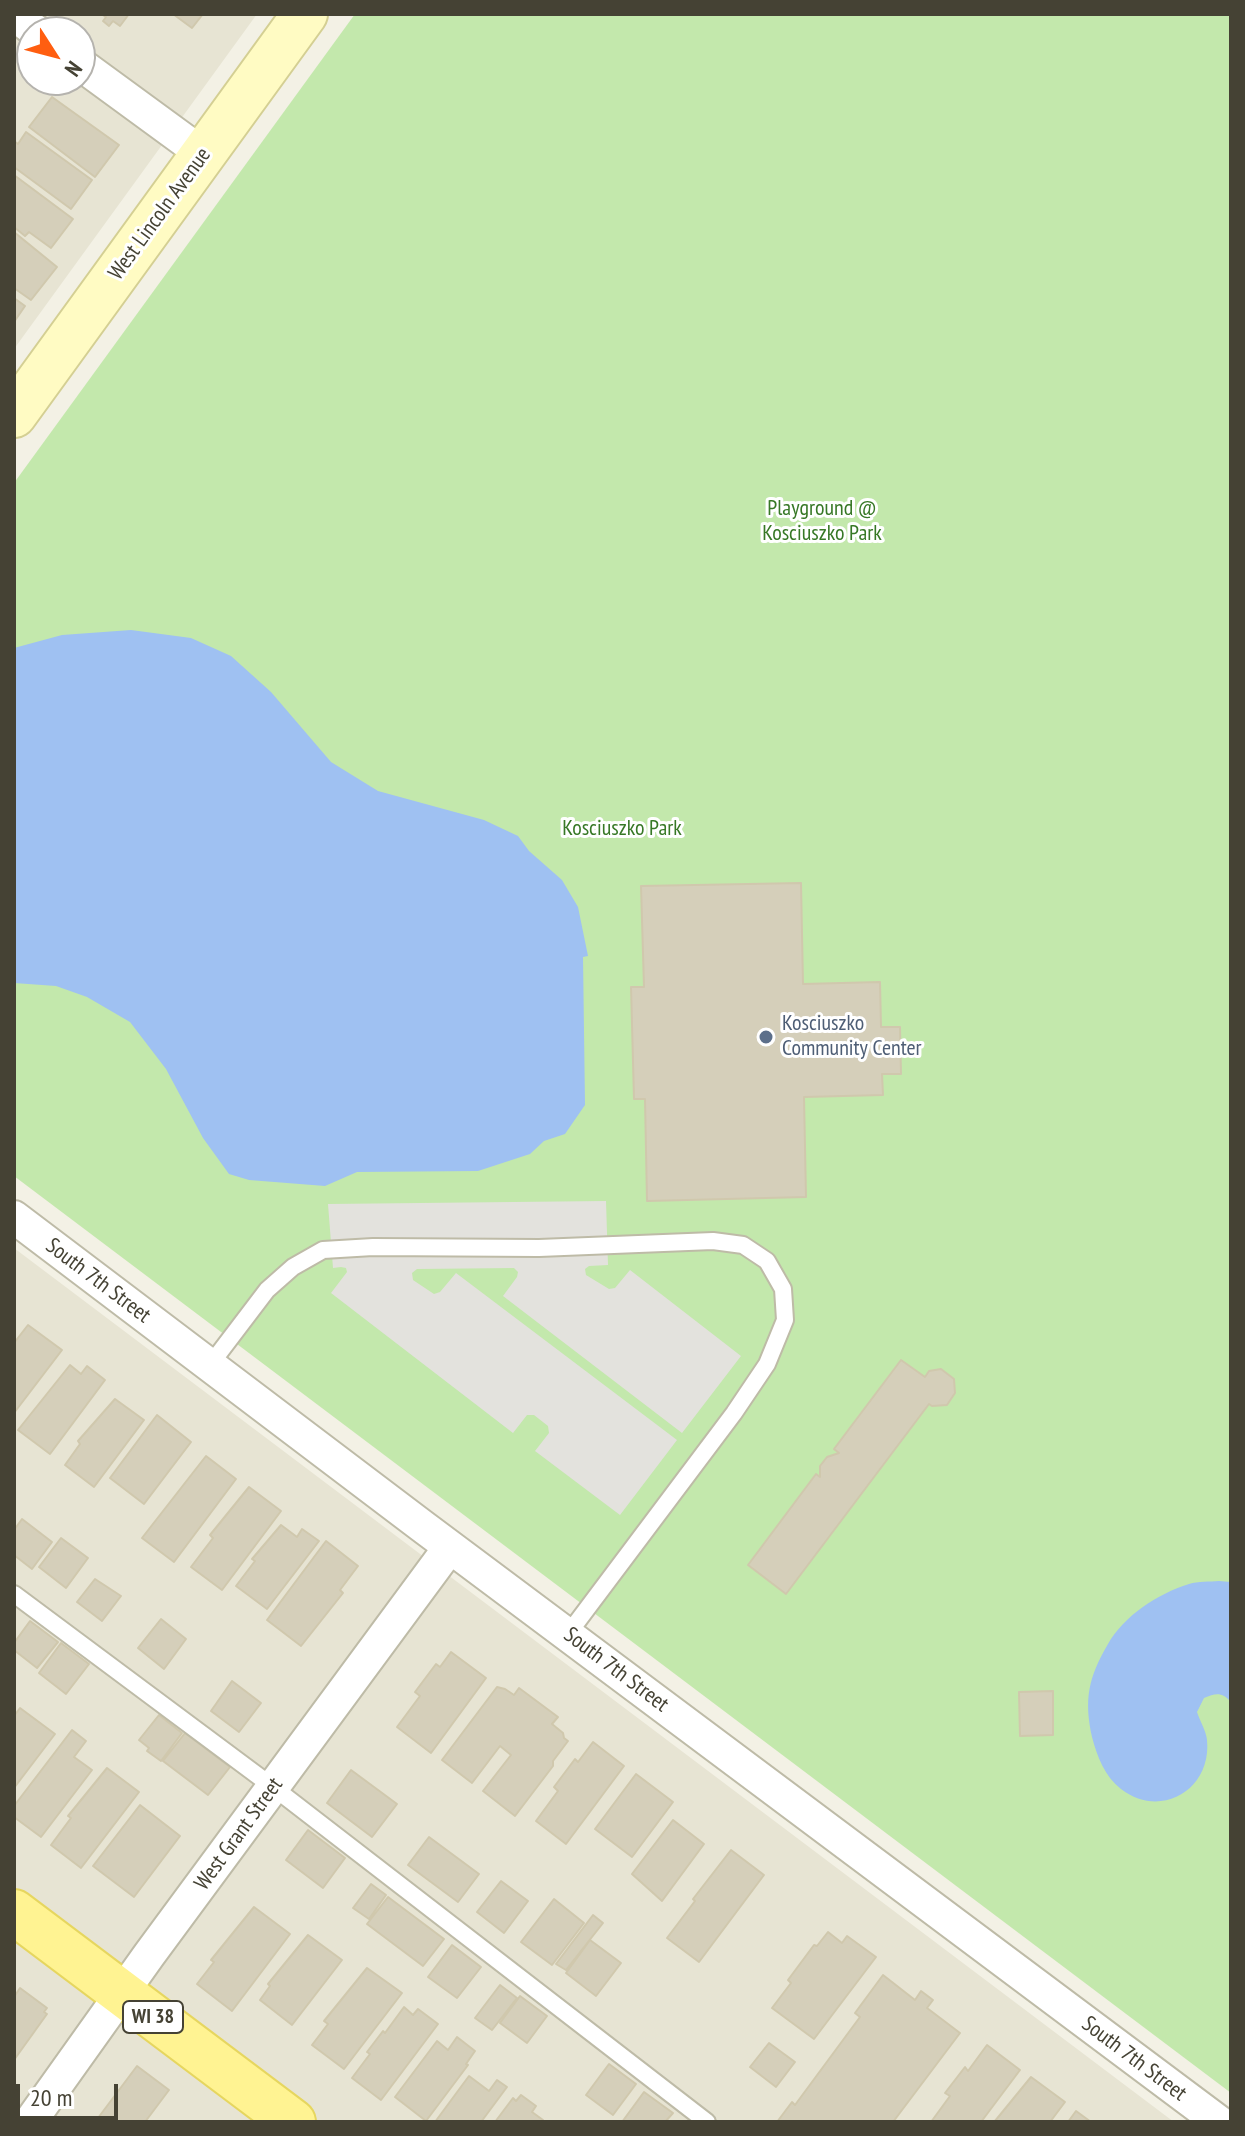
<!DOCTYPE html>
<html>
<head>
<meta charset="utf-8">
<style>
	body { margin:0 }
	#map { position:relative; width:1245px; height:2136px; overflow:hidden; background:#f3f1e5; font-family:"PT Sans Narrow",sans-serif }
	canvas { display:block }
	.frame { position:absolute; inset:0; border:16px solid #454234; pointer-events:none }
	.north { position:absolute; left:16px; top:16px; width:80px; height:80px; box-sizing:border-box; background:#fff; border:2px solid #b5b3ae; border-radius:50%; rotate:126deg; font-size:22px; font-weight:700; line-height:32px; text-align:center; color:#454234 }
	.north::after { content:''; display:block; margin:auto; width:28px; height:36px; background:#ff5e10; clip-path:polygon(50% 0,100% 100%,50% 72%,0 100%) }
	.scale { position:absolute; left:16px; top:2084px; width:102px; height:36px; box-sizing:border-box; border:4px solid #454234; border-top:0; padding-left:10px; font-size:24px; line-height:28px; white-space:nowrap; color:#454234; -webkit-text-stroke:6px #fff; paint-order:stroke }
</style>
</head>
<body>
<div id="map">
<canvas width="1245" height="2136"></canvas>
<div class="frame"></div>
<div class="north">N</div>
<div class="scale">20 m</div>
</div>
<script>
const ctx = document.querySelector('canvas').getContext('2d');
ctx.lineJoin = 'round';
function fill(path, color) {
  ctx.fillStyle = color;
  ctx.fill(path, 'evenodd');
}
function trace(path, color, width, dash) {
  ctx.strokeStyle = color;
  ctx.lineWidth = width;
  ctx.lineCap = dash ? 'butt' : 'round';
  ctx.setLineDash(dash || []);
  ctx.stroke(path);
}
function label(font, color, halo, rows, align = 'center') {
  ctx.font = font + ' "PT Sans Narrow",sans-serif';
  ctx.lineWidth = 6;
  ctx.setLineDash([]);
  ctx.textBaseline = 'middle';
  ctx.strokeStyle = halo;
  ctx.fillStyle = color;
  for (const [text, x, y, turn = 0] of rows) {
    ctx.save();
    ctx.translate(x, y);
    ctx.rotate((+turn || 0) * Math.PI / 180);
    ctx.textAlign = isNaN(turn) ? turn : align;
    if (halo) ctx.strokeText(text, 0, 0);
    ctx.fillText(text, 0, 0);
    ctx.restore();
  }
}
fill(new Path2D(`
	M14,14H257L14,349ZM32,32H80V80H32Z
	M14,1248L1174,2122H14Z`), '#e7e4d3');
fill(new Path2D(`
	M355,14H1231V2093L14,1176V483Z`), '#c3e8ac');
fill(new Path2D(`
	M606,1201L608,1265L589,1266L585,1269L586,1275L609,1289L615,1288L630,1270L741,1356L682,1433L503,1296L517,1277L518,1272L514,1268L417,1269L412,1273L413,1280L434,1294L440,1292L456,1273L677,1440L620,1515L535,1451L549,1433L548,1426L534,1415H527L513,1433L331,1293L347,1272L346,1268L341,1267L333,1268L328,1204Z`), '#e3e2dd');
fill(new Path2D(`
	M131,630L191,638L231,656L271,692L331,762L378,791L484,820L518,836L529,851L562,880L578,907L588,956L583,957L585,1105L565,1134L544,1141L530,1154L478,1171L357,1172L325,1186L249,1180L229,1174L203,1138L166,1069L130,1022L87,997L56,986L14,983V648L62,635Z
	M1219,1581L1231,1582V1702C1222,1692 1216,1693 1204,1698L1197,1712C1200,1721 1206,1731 1207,1740C1212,1789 1161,1820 1121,1789C1105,1777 1097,1756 1092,1737C1084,1700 1088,1678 1108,1644C1124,1616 1157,1594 1189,1584C1198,1581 1210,1582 1219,1581Z`), '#9fc1f2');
const building = new Path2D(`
	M101,14H129L120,26L113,21L109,26L103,21L106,17Z
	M173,14H203L192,28Z
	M52,97L119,145L95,177L29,127Z
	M26,132L92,180L71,209L14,167V141L18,144Z
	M14,175L73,219L51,248L29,232L25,236L14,227Z
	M14,232L57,267L31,300L14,288Z
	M14,298L25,306L14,322Z
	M801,883L803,984L880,982L881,1027H900L901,1074H882L883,1095L804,1097L806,1197L647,1201L645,1099H634L631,987H644L641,886Z
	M28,1325L62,1350L14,1413V1343Z
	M901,1360L925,1377L929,1371L941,1369L954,1379L955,1393L947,1405L932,1406L929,1404L786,1594L748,1565L816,1474L820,1477V1466L827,1457L839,1453L834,1449Z
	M70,1365L81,1374L87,1366L105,1380L50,1454L18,1430Z
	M115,1399L144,1420L94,1487L65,1465L80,1444L78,1441Z
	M157,1415L191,1442L144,1504L110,1478Z
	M206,1456L236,1479L174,1562L142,1538Z
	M249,1487L281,1511L222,1590L191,1567L213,1538L210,1535Z
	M22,1519L52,1542L32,1569L14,1555V1530Z
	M281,1525L297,1537L302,1529L319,1541L267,1609L236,1586L255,1561L252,1559Z
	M61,1538L88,1558L66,1588L39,1567Z
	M326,1541L358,1566L340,1590L343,1593L301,1646L267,1620Z
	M95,1579L121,1596L102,1621L77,1602Z
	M161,1619L186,1639L164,1669L138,1648Z
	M30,1621L58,1642L37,1668L14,1650V1643Z
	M61,1643L89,1664L66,1694L39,1673Z
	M451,1652L486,1678L431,1753L397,1727L420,1696L415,1692L436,1664L440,1667Z
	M232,1681L261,1703L239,1732L211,1711Z
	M497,1687L505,1689L514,1695L519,1688L558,1717L552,1724L563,1733L564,1738L568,1741L553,1761V1766L515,1816L483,1791L511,1755L500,1746L472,1783L442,1760Z
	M1053,1691V1735L1020,1736L1019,1692Z
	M20,1708L55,1734L14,1788V1716Z
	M159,1715L182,1733L161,1761L147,1751L149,1748L139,1740Z
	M72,1730L86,1741L74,1757L92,1770L41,1837L14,1817V1806Z
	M185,1733L230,1767L208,1795L163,1761Z
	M593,1742L624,1766L566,1844L536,1821L558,1791L554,1787L575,1759L578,1762Z
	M107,1768L139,1792L81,1868L51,1845L71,1818L68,1816Z
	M351,1770L397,1804L372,1837L327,1803Z
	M636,1774L673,1802L632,1857L595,1829Z
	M140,1805L180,1836L134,1897L93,1866Z
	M673,1820L704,1844L662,1901L632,1874Z
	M308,1830L345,1858L323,1888L286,1860Z
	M429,1837L479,1874L458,1902L408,1865Z
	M731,1850L764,1875L699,1962L667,1938L695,1901L693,1899Z
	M501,1881L528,1901L504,1933L477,1912Z
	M371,1884L386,1895L369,1919L353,1908Z
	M388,1897L444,1939L423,1966L367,1924Z
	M554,1899L584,1923L552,1965L521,1942Z
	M254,1907L290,1934L232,2011L197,1984L214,1962L211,1960Z
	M593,1915L603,1923L566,1970L556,1964Z
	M828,1932L842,1943L847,1936L876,1957L814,2039L772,2008L791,1983L788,1980L814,1945L817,1946Z
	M308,1935L342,1960L292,2025L260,2000L270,1986L268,1984Z
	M590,1940L621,1963L596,1996L566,1973Z
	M452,1945L481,1967L457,1998L428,1977Z
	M367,1968L402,1993L344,2069L312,2045L328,2024L324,2021Z
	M883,1975L915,2000L921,1991L933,2000L927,2008L960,2033L893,2122H777L792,2102L795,2105L860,2017L855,2013Z
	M500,1985L517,1998L492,2030L475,2018Z
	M20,1988L47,2008L44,2012L47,2014L14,2060V1997Z
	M520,1996L547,2016L527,2043L500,2023Z
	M404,2007L413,2015L418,2009L438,2024L381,2100L352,2078L370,2054L367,2052L383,2031L385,2033Z
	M457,2037L475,2051L466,2064L468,2065L426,2121L395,2097L437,2041L448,2050Z
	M769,2043L795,2062L776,2087L750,2067Z
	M987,2045L1020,2070L981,2122H931L950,2096L945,2093L965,2067L968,2071Z
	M609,2064L636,2084L613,2115L586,2095Z
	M137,2066L169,2090L145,2122H95Z
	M469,2076L489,2091L497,2080L507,2087L481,2122H435Z
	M1031,2077L1065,2102L1050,2122L995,2121Z
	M644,2092L673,2113L665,2122H622Z
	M521,2095L536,2106L532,2112L543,2120L541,2122H495L513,2098L516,2101Z
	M1076,2111L1091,2122H1068Z`);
fill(building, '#d5cfba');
trace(building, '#d0c8ad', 2);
const service = new Path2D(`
	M210,1365L267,1290L293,1267L323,1250L373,1247L539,1248L713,1241L743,1245L767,1261L783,1289L785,1320L767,1364L734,1413L568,1634
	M14,1594L273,1787L707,2122`);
const minor = new Path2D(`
	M14,15L37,32
	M80,64L203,154
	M14,1217L422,1526L1219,2122
	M30,2122L149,1955L450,1547`);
const secondary = new Path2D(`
	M14,415L305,14`);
const primary = new Path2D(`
	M14,1912L293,2122`);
trace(service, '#bebba7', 20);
trace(minor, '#bebba7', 36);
trace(secondary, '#d4cf93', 48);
trace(primary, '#e6d65f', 48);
trace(service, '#fff', 16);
trace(minor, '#fff', 32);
trace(secondary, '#fffbc3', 44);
trace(primary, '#fff392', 44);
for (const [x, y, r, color] of [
	[766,1037,8,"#5c6f8a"]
]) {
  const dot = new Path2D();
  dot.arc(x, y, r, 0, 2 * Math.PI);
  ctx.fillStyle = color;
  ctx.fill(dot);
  trace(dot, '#fff', 3);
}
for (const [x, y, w] of [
	[153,2017,60]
]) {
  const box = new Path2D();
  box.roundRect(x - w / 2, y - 16, w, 32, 6);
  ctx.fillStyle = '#fff';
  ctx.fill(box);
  trace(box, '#454234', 2);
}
label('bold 20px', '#454234', null, [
	["WI 38",153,2017]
]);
label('22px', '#454234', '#fff', [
	["West Lincoln Avenue",160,214,-54],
	["South 7th Street",98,1281,37],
	["South 7th Street",616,1670,37],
	["West Grant Street",239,1834,-54],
	["South 7th Street",1134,2059,37]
]);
label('22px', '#377826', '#fff', [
	["Playground @",822,509],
	["Kosciuszko Park",822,534],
	["Kosciuszko Park",622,829]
]);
label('22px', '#4e5e75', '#fff', [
	["Kosciuszko",782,1024],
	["Community Center",782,1049]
], 'left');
</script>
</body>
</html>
